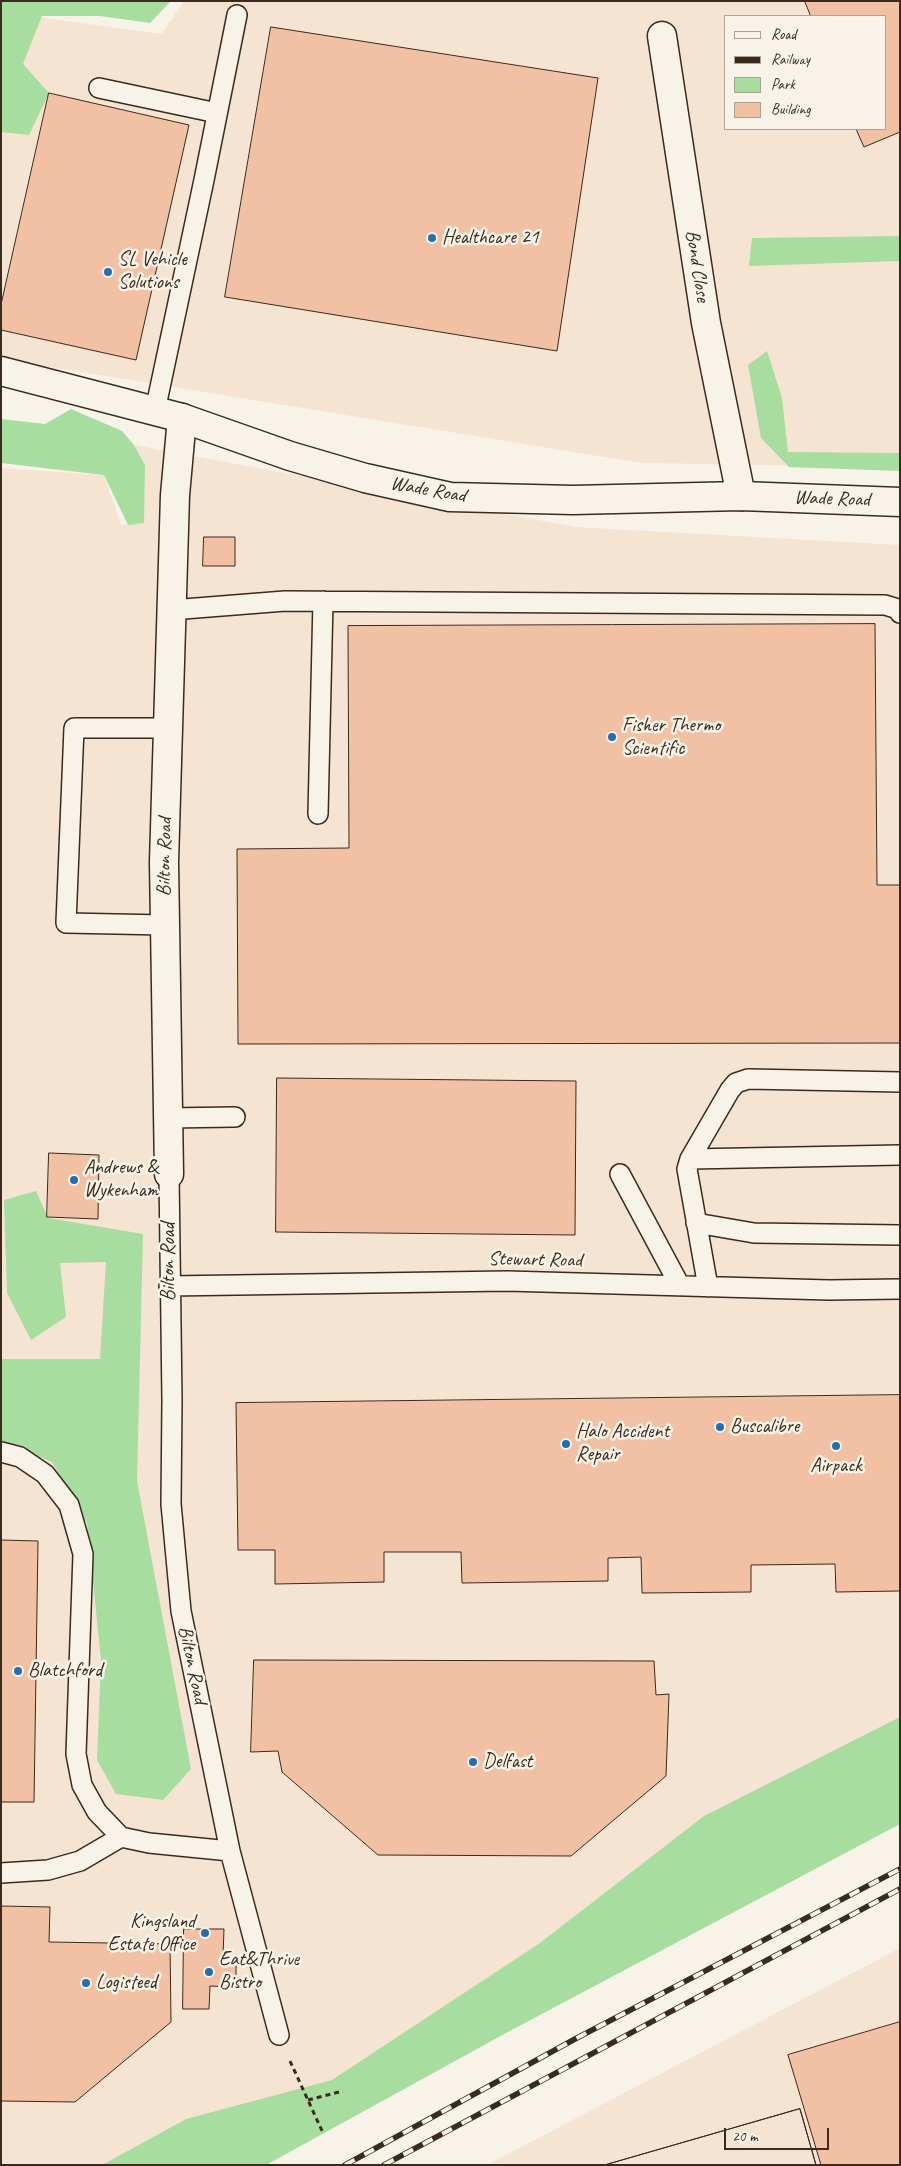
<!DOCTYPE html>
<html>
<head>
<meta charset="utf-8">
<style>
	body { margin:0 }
	#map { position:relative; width:901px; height:2166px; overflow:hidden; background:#f7f3e8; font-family:Caveat,sans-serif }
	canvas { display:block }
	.frame { position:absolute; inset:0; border:2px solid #3b2a1e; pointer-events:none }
	.legend { position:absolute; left:724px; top:15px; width:162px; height:115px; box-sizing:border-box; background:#f7f3e8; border:1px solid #aca397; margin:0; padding:6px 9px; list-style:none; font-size:15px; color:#3b2a1e }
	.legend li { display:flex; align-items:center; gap:10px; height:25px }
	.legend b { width:25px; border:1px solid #aca397 }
	.scale { position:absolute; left:724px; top:2128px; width:105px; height:22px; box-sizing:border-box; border:2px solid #3b2a1e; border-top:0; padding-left:6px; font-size:15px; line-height:18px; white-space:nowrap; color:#3b2a1e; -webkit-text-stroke:4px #f7f3e8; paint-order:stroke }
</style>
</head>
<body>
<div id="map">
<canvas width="901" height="2166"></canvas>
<div class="frame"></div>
<ul class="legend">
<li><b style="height:6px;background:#f7f3e8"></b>Road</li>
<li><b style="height:6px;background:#3b2a1e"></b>Railway</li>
<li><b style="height:14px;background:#a7dd9f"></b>Park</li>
<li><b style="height:14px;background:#f2c0a3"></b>Building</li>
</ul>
<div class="scale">20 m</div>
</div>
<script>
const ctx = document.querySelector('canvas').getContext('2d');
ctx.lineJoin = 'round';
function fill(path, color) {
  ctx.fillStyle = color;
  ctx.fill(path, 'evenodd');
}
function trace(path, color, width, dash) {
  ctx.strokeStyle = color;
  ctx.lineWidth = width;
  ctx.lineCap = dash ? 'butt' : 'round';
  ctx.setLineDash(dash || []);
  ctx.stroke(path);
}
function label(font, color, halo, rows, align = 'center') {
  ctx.font = font + ' Caveat,sans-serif';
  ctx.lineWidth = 5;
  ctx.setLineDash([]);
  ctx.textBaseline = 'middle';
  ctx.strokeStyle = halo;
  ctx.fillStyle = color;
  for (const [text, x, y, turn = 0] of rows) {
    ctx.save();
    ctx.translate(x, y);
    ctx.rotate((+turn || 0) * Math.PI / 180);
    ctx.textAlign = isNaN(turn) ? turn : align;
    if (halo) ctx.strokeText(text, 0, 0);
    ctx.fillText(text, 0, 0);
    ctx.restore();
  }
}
fill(new Path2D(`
	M184,1H900V467L641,463L1,359V12L162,34ZM725,16H885V129H725Z
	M134,445L576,527L900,545V1788L257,2119H186L102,2165H1V468L104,475L121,525L143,523L145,465Z
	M900,1948V2165H487Z`), '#f6e4d3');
fill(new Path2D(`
	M1,1H171L150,23L100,16H42L23,64L49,93L29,135L1,132Z
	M900,236V261L749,266L752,238Z
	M767,351L782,398L788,452L900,453V471L789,467L761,438L748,365Z
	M71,409L122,431L134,445L145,465L144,523L128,525L104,475L1,463V419L45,424Z
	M36,1191L48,1218L143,1234L137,1481L191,1769L163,1800L116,1794L97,1760L101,1660L87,1523L52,1462L1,1441V1359H100L106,1262L60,1263L66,1317L31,1340L7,1293L4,1200Z
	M900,1717V1824L506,2033L266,2165H102L186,2119L332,2080L540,1943L704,1816Z`), '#a7dd9f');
const building = new Path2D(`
	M805,1H900V132L864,147L856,129H885V16H811Z
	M271,27L598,78L557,351L225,297Z
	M49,93L189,125L136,360L1,330V305Z
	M204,537H235V566H203Z
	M875,624L877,885H900V1043L238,1044L237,849L349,848L348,626Z
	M277,1078L576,1081L575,1235L276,1232Z
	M49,1153L99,1155L98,1219L47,1217Z
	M900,1395V1591L836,1592L835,1564L751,1565V1592L642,1593L641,1557L608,1558V1581L462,1583L461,1552H384V1582L275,1584V1550H238L236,1403Z
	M1,1540L38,1541L34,1802H1Z
	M254,1660L654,1661L656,1695L669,1694L666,1776L571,1856L378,1855L282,1772L278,1751L251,1752Z
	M1,1906L50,1907L49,1942L170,1944L171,2022L75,2102L1,2101Z
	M184,1929H224L223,1957L236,1958V1987L210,1986L209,2009H183Z
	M900,2022V2165H821L788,2055Z
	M800,2109L816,2165H605Z
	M800,2109L816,2165H605Z`);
fill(building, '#f2c0a3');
trace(building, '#3b2a1e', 1);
const service = new Path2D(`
	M99,88L217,113
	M155,411L204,180L237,15
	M171,610L285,601L885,605L898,609L900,613
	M318,814L323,601
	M165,925L66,923L74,728H168
	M167,1118L235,1117
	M690,1159L900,1155
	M169,1174L172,1401L171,1504L181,1611L230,1851L279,2035
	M620,1174L680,1286
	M696,1223L754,1233L900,1235
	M169,1286L507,1281L829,1290L900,1289
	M708,1287L687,1169L690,1159L730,1090L736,1083L748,1079L900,1082
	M1,1452L20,1457L45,1474L69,1505L83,1554L76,1754L82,1785L97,1812L121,1837L149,1843L230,1851
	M1,1873L48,1870L80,1861L121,1837`);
const minor = new Path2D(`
	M662,36L706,323L741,496
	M169,1174L164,862L175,495L182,418`);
const tertiary = new Path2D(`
	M1,371L182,418L290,456L365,478L450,497L573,500L741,496L900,502`);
trace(service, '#3b2a1e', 22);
trace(minor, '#3b2a1e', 31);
trace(tertiary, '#3b2a1e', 31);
trace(new Path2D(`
	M290,2061L323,2133
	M308,2100L343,2091`), '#3b2a1e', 3, [5, 4]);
trace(service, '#f7f3e8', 19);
trace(minor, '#f7f3e8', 28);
trace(tertiary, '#f7f3e8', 28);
const rail = new Path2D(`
	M345,2165L575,2039L900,1869
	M384,2165L900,1889`);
trace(rail, '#3b2a1e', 5.5);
trace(rail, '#f7f3e8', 4, [11]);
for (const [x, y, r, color] of [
	[432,238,5,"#1f6fb2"],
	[108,272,5,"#1f6fb2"],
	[612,737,5,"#1f6fb2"],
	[74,1180,5,"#1f6fb2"],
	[720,1427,5,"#1f6fb2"],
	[566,1444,5,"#1f6fb2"],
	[836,1446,5,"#1f6fb2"],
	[18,1671,5,"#1f6fb2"],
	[473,1762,5,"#1f6fb2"],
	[205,1933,5,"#1f6fb2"],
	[209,1972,5,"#1f6fb2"],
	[86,1983,5,"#1f6fb2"]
]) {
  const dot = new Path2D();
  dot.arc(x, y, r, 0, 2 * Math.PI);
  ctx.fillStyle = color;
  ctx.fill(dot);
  trace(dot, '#f7f3e8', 2);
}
label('20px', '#3b2a1e', '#f7f3e8', [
	["Healthcare 21",442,238],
	["SL Vehicle",118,260],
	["Solutions",118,283],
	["Fisher Thermo",622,726],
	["Scientific",622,749],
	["Andrews &",84,1168],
	["Wykenham",84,1191],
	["Buscalibre",730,1427],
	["Halo Accident",576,1432],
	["Repair",576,1455],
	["Airpack",836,1466,"center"],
	["Blatchford",28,1671],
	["Delfast",483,1762],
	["Kingsland",195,1922,"right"],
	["Estate Office",195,1945,"right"],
	["Eat&Thrive",219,1960],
	["Bistro",219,1983],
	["Logisteed",96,1983]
], 'left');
label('20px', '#3b2a1e', '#f7f3e8', [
	["Bond Close",697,266,81],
	["Wade Road",428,490,10],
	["Wade Road",832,499,2],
	["Bilton Road",165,857,-89],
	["Stewart Road",535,1260,1],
	["Bilton Road",169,1262,-90],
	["Bilton Road",192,1665,78]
]);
</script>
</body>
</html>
